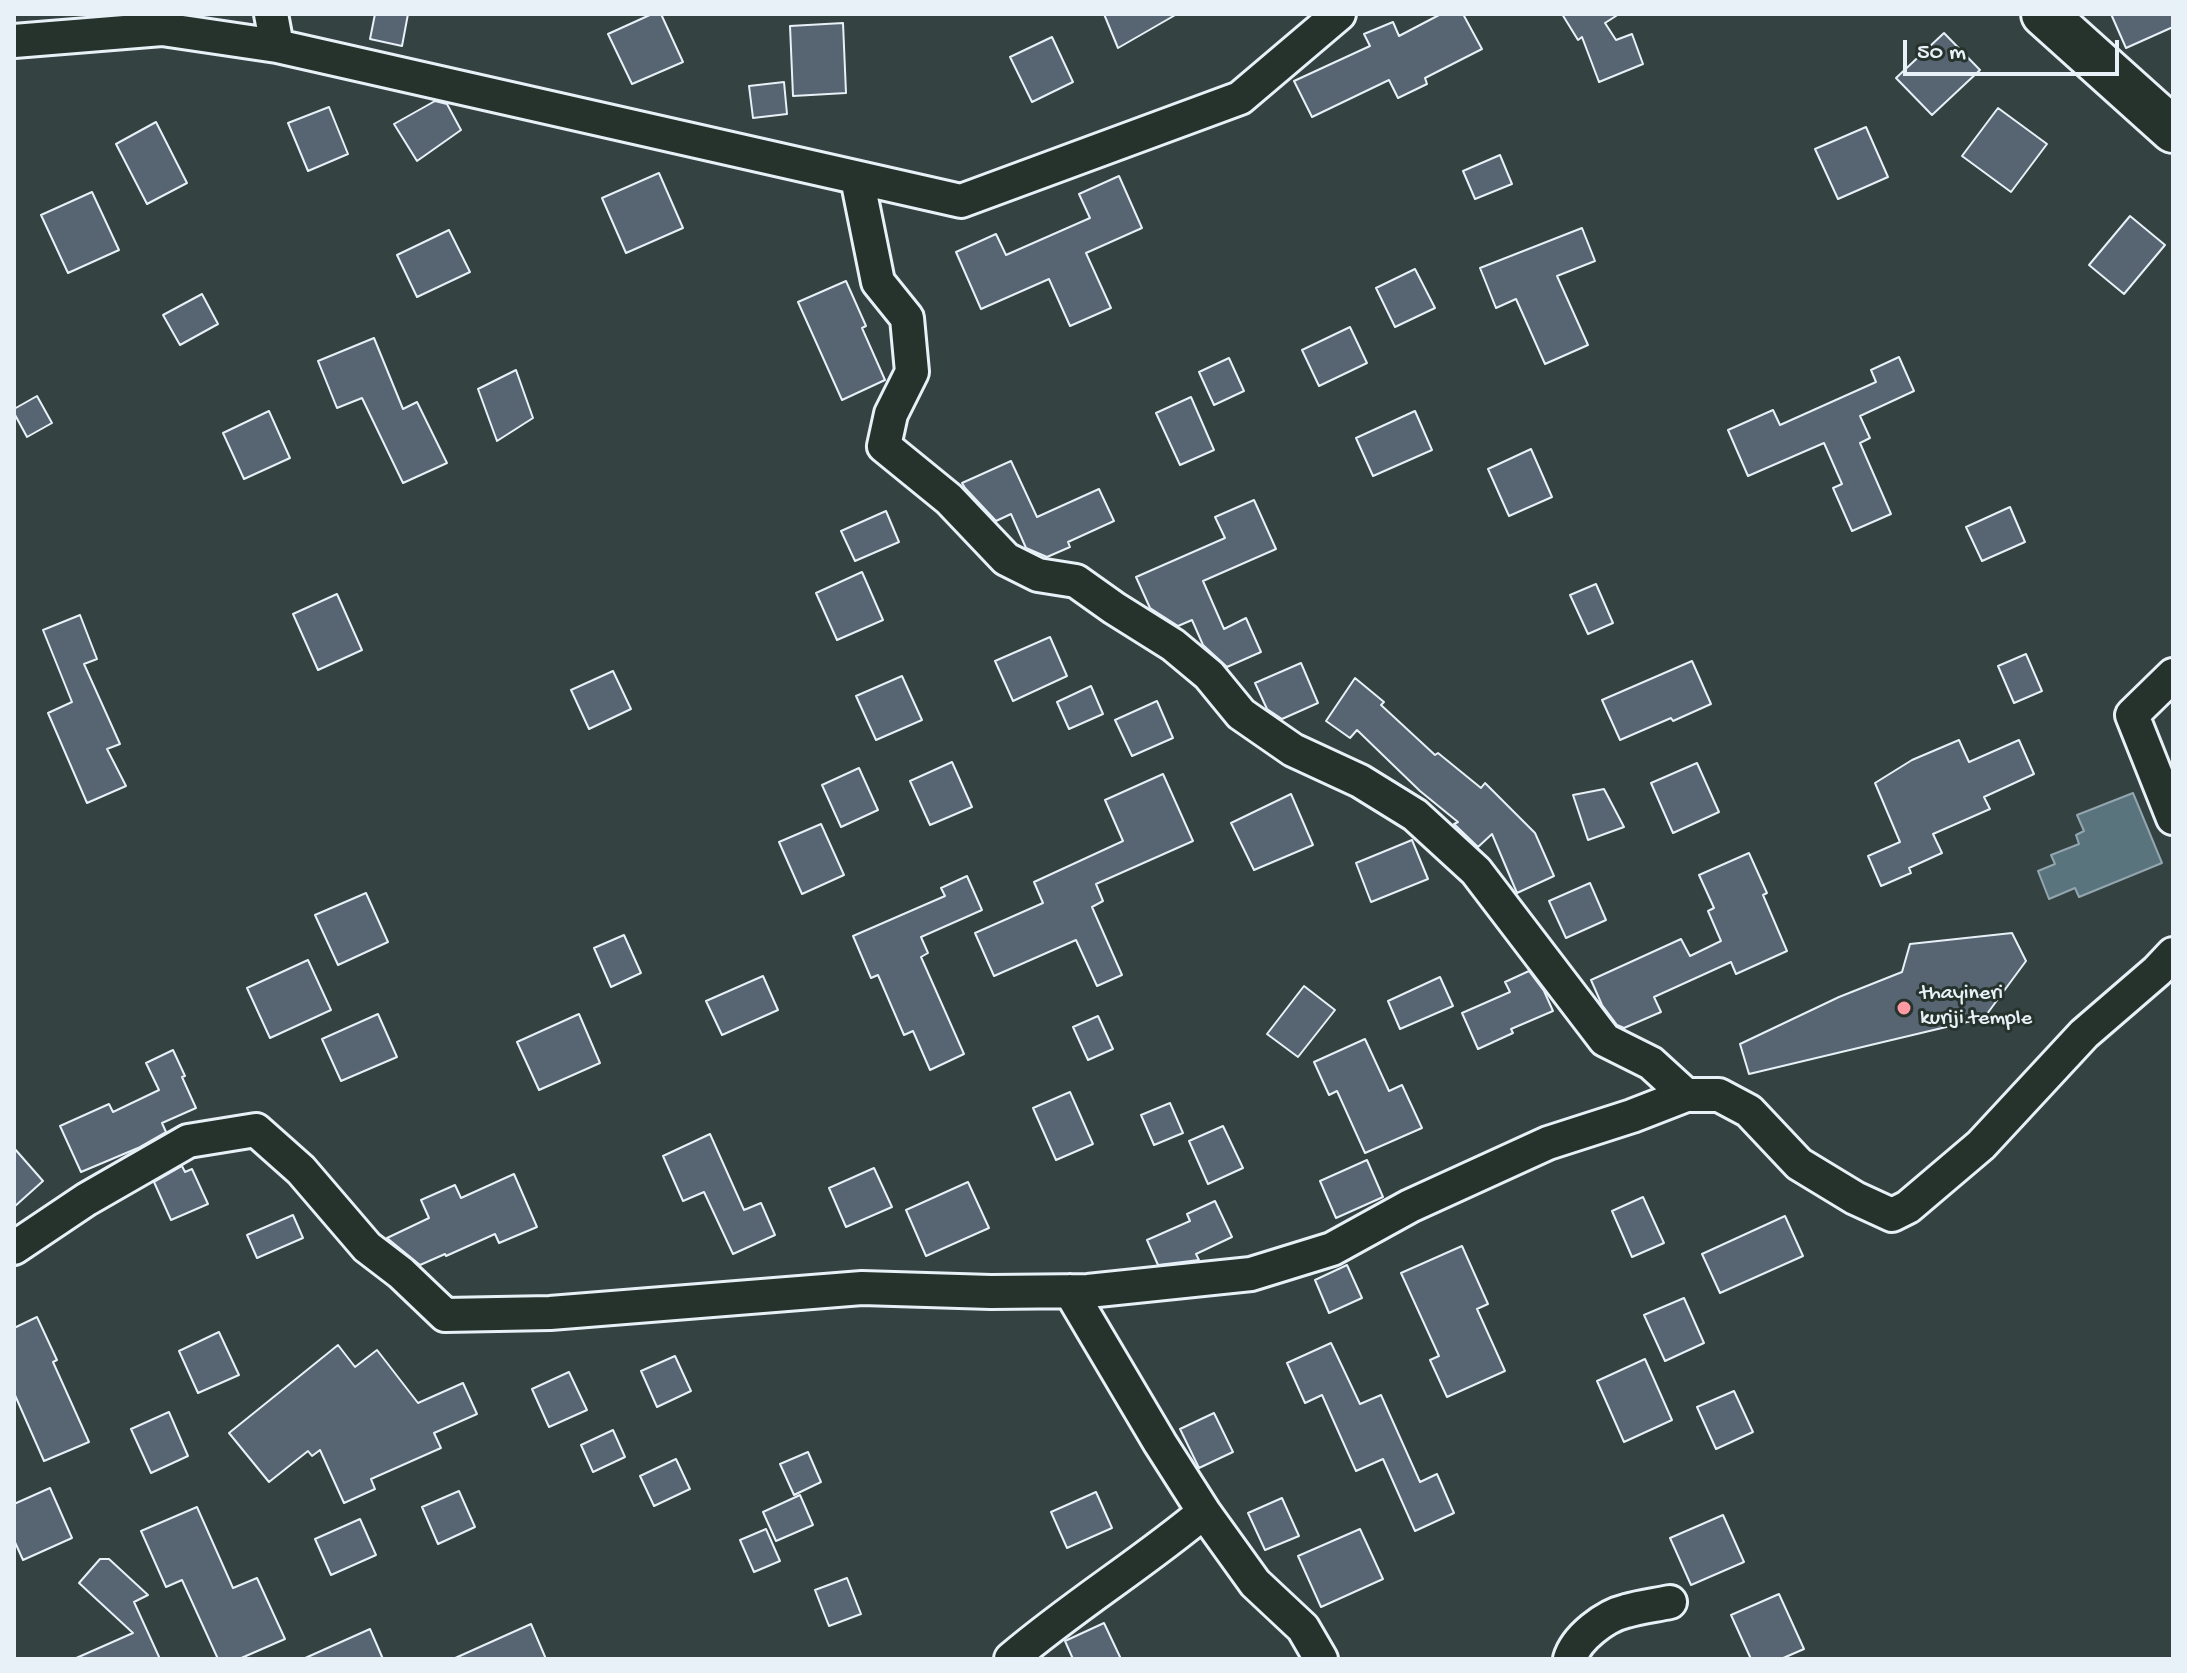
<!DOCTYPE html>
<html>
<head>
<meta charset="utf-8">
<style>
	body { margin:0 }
	#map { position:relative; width:2187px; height:1673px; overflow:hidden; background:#354242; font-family:"Gochi Hand",sans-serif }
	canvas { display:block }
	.frame { position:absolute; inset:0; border:16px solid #e8f1f8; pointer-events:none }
	.scale { position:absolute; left:1903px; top:40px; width:216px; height:36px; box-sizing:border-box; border:4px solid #e8f1f8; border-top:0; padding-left:10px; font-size:24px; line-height:28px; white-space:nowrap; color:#e8f1f8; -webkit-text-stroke:6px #26332d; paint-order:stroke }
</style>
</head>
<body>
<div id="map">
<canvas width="2187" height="1673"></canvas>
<div class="frame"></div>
<div class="scale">50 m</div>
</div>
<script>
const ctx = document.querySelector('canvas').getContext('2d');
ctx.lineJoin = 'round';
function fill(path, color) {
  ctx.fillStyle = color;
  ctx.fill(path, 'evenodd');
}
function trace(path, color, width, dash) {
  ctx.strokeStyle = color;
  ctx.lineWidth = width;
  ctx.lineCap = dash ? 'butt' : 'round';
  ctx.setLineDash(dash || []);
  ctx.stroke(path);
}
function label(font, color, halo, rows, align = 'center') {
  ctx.font = font + ' "Gochi Hand",sans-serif';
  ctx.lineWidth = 6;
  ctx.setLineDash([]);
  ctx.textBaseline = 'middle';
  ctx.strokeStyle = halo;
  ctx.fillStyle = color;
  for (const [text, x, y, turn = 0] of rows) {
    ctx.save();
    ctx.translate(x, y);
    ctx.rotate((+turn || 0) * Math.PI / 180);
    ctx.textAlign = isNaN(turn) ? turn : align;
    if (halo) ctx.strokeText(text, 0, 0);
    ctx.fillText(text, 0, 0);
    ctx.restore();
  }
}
const water = new Path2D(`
	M2133,793L2162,863L2079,897L2075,888L2049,899L2038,871L2055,864L2051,855L2079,844L2076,835L2084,831L2077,815Z`);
fill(water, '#5a747e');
trace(water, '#93a6af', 2);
const building = new Path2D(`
	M375,14H408L402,46L370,39Z
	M652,14H661L683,62L632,84L608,34Z
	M1104,14H1177L1118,48Z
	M1441,14H1463L1482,49L1425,78L1427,84L1398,98L1389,80L1312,117L1294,81L1370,46L1364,34L1393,22L1399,36Z
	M1562,14H1619L1605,23L1616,40L1632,34L1643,64L1599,82L1582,37L1578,40Z
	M2111,14H2173V27L2126,48Z
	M843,23L846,93L793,96L790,26Z
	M1944,33L1980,70L1932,115L1896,78Z
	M1052,37L1073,82L1032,102L1010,57Z
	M784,82L787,114L753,118L749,86Z
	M435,101L447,104L461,130L417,161L394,124Z
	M329,107L348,154L308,171L288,123Z
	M1998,108L2047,144L2011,192L1962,156Z
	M156,122L187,183L147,204L116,144Z
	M1866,127L1888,177L1838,199L1815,149Z
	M1500,155L1512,184L1475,199L1463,171Z
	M659,173L683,228L626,253L602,198Z
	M1119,176L1142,228L1086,253L1111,308L1070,326L1049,279L981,309L956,252L996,234L1006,255L1090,218L1079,194Z
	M92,192L119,250L68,273L41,215Z
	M2130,216L2165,245L2124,294L2089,265Z
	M1582,228L1595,261L1557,276L1588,345L1545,364L1516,299L1496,308L1480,268Z
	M449,230L470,272L417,297L397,255Z
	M1415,269L1435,308L1395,327L1376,288Z
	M846,281L866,326L862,328L885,380L842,400L798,302Z
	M202,294L218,324L180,345L163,315Z
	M1350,327L1367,363L1319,386L1302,350Z
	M374,338L403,409L417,402L447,463L403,483L362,398L337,408L318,361Z
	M1899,357L1914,391L1860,416L1870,438L1860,443L1891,514L1852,531L1833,488L1842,484L1824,443L1748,476L1728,430L1773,410L1780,425L1876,382L1871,370Z
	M1229,358L1244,391L1214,405L1199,372Z
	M516,370L533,418L497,441L478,389Z
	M37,396L52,423L27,437L14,413V409Z
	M1191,397L1214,450L1180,465L1156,413Z
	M269,411L290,458L244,479L223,433Z
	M1415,411L1432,450L1373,476L1356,438Z
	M1531,449L1552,497L1509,516L1488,469Z
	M1011,461L1037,517L1099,489L1114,521L1068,542L1070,547L1047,557L1026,548L1011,514L996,521L965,488L962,483Z
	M1254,500L1276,549L1203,581L1224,629L1246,618L1261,652L1227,667L1203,645L1192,620L1178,626L1150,608L1136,577L1225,538L1215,517Z
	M2010,507L2025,542L1982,561L1966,527Z
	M886,511L899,542L855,561L841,531Z
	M862,572L883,620L837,640L816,593Z
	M1596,584L1613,623L1588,634L1570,595Z
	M337,594L362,650L318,670L293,614Z
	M80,615L97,659L84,664L120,744L107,749L126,786L87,803L48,713L72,702L43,630Z
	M1050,637L1067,676L1013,701L995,661Z
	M2026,654L2042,691L2014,703L1998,666Z
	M1692,661L1711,704L1673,721L1671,718L1620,740L1602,700Z
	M1301,663L1318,703L1282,719L1267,709L1255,683Z
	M613,671L631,709L589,729L571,690Z
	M902,676L922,720L876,740L856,696Z
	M1355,678L1384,702L1381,705L1435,755L1438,753L1481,788L1485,783L1535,833L1554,876L1517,893L1492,834L1478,847L1454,824L1458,822L1420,791L1357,730L1350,738L1326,721Z
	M1091,686L1103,714L1069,729L1057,702Z
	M1157,701L1173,738L1132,756L1115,720Z
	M1959,740L1969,762L2019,740L2034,774L1984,797L1990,809L1933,834L1942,853L1909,868L1911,873L1881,886L1868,856L1900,842L1875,783L1912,760Z
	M952,762L972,807L930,825L910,781Z
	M1697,763L1719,812L1673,833L1651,783Z
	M859,768L878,810L841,827L822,785Z
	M1163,774L1193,841L1096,884L1103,901L1092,907L1122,975L1097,986L1076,940L994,976L975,933L1043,903L1034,882L1123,841L1105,800Z
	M1604,789L1624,827L1588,840L1573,795Z
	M1291,794L1313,845L1254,870L1231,823Z
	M821,824L844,875L802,894L779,842Z
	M1412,840L1428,879L1371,902L1356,863Z
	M1749,853L1767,893L1763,895L1787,951L1736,974L1731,962L1654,997L1661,1012L1624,1028L1617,1025L1602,1005L1591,980L1681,939L1690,956L1721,941L1708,911L1714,908L1699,875Z
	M967,876L982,910L921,937L928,953L921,957L964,1054L930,1070L913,1031L904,1035L878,975L871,978L853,936L945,896L941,888Z
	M1590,883L1606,920L1566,938L1549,901Z
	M366,893L388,942L338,965L315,915Z
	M2012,933L2026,961L1984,1018L1749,1074L1740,1044L1839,997L1902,972L1910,944Z
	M624,935L641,973L611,987L594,948Z
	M308,960L331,1010L270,1038L247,988Z
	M1529,971L1544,991L1553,1011L1511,1029L1513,1033L1478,1049L1462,1013L1510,992L1505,982Z
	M763,976L778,1010L722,1035L706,1001Z
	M1440,977L1453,1006L1400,1029L1388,1001Z
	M1304,986L1335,1010L1298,1057L1267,1034Z
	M378,1014L397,1057L341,1081L322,1039Z
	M579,1014L600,1063L539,1090L517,1042Z
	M1098,1016L1113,1049L1088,1060L1073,1027Z
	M1365,1039L1389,1091L1402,1085L1422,1128L1365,1153L1337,1091L1329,1095L1314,1062Z
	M173,1050L185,1076L182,1077L196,1108L162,1123L166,1132L138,1148L81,1172L60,1126L109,1104L113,1112L159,1090L146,1063Z
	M1070,1092L1093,1144L1056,1160L1033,1108Z
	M1170,1103L1183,1133L1154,1145L1141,1115Z
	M1223,1126L1243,1168L1208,1184L1189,1141Z
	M710,1134L744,1210L761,1203L775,1235L733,1254L704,1192L683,1201L663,1156Z
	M14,1148L43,1181L14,1207Z
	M1367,1160L1383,1197L1336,1218L1320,1181Z
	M182,1166L185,1172L192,1169L208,1204L171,1220L154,1182Z
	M874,1168L892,1207L846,1227L829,1188Z
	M514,1174L537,1227L499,1243L495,1234L446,1256L445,1254L420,1265L387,1238L429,1218L421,1200L455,1185L461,1198Z
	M968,1182L989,1228L926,1256L906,1210Z
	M1643,1197L1664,1243L1632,1257L1612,1211Z
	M1215,1201L1232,1237L1196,1254L1199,1260L1158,1265L1147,1240L1190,1221L1187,1214Z
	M293,1215L303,1238L257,1258L247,1235Z
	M1785,1216L1803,1256L1720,1293L1702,1254Z
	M1462,1246L1488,1304L1477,1309L1505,1371L1447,1397L1430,1360L1439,1356L1401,1273Z
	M1347,1265L1362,1298L1329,1313L1315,1280Z
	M1684,1298L1704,1343L1665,1361L1644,1315Z
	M37,1317L57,1360L53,1362L89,1442L44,1461L14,1393V1328Z
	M219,1332L239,1375L198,1393L179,1351Z
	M1331,1343L1360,1404L1381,1395L1420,1482L1437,1474L1454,1513L1415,1531L1383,1459L1356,1471L1322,1395L1305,1403L1287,1363Z
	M338,1345L355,1367L377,1350L418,1403L463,1383L477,1414L434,1433L441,1448L371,1479L375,1489L344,1503L320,1450L312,1456L308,1451L269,1482L229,1433Z
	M675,1356L691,1391L657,1407L641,1371Z
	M1645,1359L1672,1420L1624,1442L1597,1381Z
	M569,1372L587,1410L549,1427L532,1389Z
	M1734,1391L1753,1432L1716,1449L1697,1407Z
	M169,1412L188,1456L151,1473L131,1429Z
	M1214,1413L1233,1452L1199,1468L1180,1429Z
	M613,1430L625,1457L593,1472L581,1445Z
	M808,1452L821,1482L794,1495L780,1464Z
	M676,1459L690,1489L654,1506L640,1476Z
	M50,1488L72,1538L23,1560L14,1540V1504Z
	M459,1491L475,1527L438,1544L422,1507Z
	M1096,1492L1112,1528L1067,1548L1051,1512Z
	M800,1495L813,1525L776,1541L763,1512Z
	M1282,1498L1299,1536L1265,1550L1248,1513Z
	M197,1507L233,1588L257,1578L285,1639L239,1659H218L182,1580L166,1587L141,1531Z
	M1723,1515L1744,1562L1691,1585L1670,1538Z
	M360,1519L376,1555L331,1575L315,1539Z
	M766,1529L780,1561L754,1572L740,1540Z
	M1360,1529L1383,1579L1321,1607L1298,1556Z
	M100,1559H109L148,1595L134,1602L160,1659H74L133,1633L79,1583Z
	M847,1578L861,1614L829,1626L815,1590Z
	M1779,1594L1804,1649L1781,1659H1751L1731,1615Z
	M1104,1623L1121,1659H1073L1065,1641Z
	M531,1624L546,1659H453Z
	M370,1629L383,1659H303Z`);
fill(building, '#576472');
trace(building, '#e8f1f8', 2);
const street = new Path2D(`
	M271,14L277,46
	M14,41L162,29L277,46L961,201L1240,98L1339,14
	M857,178L878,282L907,318L912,372L891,414L884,446L949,499L1006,559L1038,575L1076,581L1114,608L1173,645L1209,675L1241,714L1293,750L1360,781L1415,815L1476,871L1605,1040L1651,1063L1686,1095
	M2173,675L2132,715L2173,818
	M14,1248L87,1199L188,1141L256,1130L301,1170L367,1247L401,1273L445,1315L550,1313L862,1288L991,1292L1088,1291L1251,1274L1332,1249L1410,1206L1548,1143L1632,1116L1686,1095H1719L1749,1111L1799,1164L1855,1198L1892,1215L1908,1207L1981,1145L2084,1034L2157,971L2173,954
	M1070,1291L1160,1443L1204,1512L1255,1583L1303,1628L1321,1659
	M1011,1659C1073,1606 1142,1564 1204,1512
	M1570,1659C1576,1638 1605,1616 1626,1611C1640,1607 1656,1605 1670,1602`);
const secondary = new Path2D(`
	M2044,14L2173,130`);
trace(street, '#e8f1f8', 38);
trace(secondary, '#e8f1f8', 50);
trace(street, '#26332d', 32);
trace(secondary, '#26332d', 44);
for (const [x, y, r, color] of [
	[1904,1008,8,"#ff9aa2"]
]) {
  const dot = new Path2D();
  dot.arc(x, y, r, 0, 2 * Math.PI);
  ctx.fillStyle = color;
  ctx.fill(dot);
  trace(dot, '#26332d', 3);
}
label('22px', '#e8f1f8', '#26332d', [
	["thayineri",1920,995],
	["kuriji temple",1920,1020]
], 'left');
</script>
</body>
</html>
